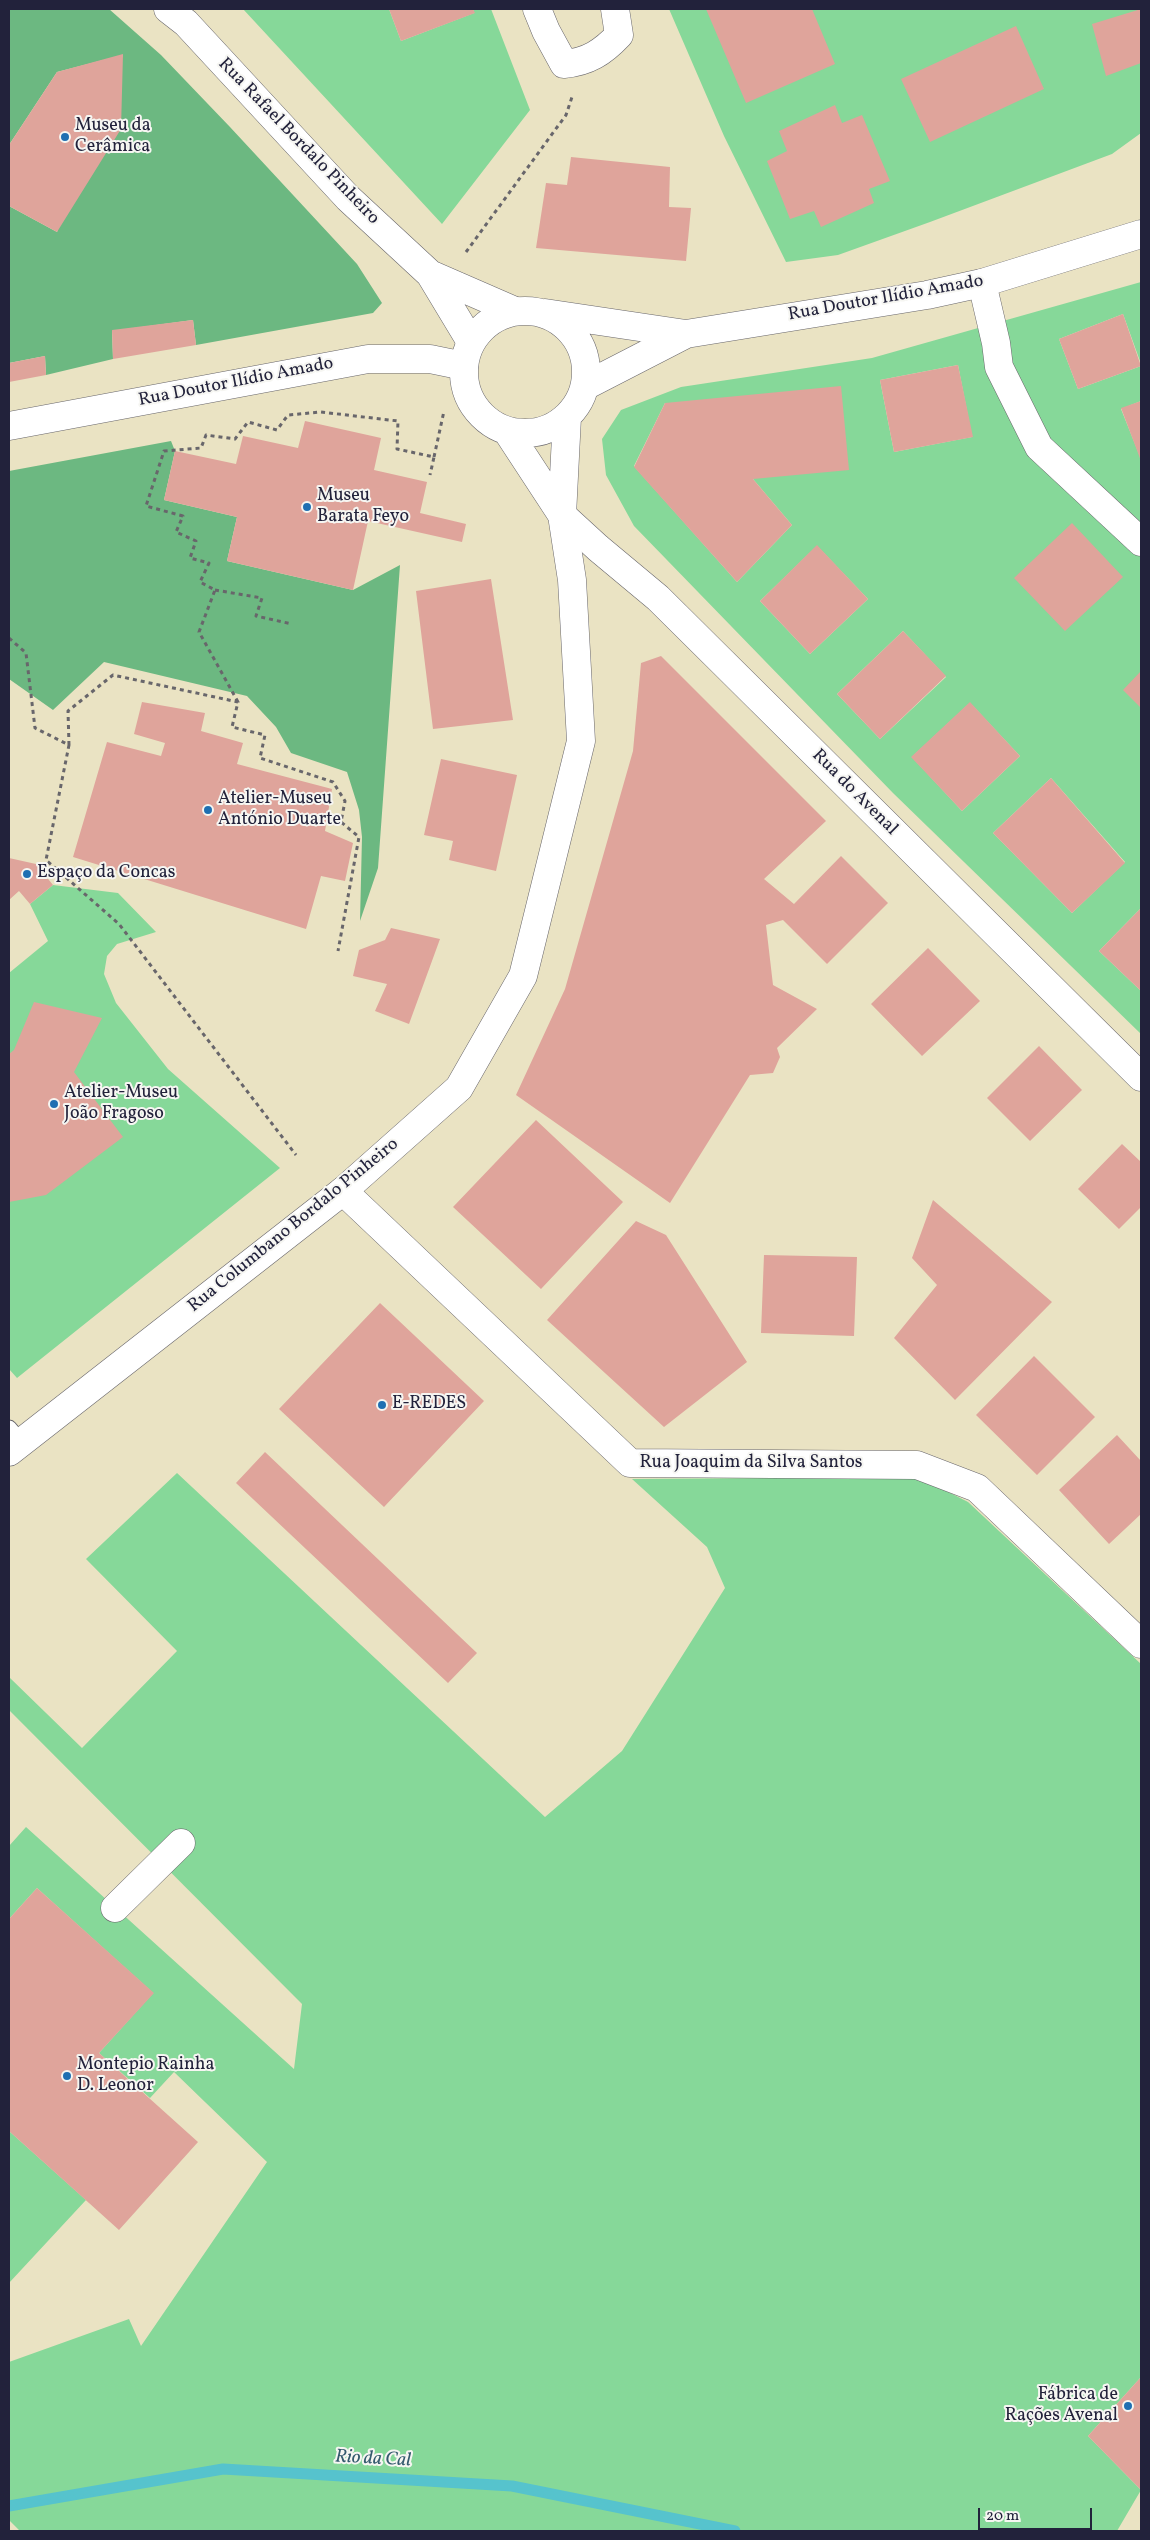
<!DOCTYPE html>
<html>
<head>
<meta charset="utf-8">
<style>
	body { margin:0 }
	#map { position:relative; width:1150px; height:2540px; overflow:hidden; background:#eae3c3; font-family:Vollkorn,serif }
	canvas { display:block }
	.frame { position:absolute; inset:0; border:10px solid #22223b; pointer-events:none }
	.scale { position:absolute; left:978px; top:2508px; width:114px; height:22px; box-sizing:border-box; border:2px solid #22223b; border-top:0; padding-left:6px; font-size:15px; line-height:18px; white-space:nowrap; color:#22223b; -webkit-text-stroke:4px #f6f6f2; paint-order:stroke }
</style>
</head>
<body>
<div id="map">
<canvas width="1150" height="2540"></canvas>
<div class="frame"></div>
<div class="scale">20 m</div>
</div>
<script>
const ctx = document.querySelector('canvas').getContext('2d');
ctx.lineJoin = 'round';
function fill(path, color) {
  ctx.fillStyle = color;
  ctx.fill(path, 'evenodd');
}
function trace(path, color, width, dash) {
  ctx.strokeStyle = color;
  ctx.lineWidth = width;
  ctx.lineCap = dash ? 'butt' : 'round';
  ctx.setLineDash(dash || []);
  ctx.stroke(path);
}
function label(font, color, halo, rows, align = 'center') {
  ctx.font = font + ' Vollkorn,serif';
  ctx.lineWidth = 4;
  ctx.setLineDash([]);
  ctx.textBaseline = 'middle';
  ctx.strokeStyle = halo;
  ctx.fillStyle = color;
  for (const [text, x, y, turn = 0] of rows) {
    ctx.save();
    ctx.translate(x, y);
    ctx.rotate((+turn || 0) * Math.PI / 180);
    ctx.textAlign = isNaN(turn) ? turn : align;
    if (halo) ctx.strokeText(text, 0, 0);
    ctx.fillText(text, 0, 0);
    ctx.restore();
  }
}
fill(new Path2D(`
	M243,9H389L401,41L474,13L473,9H491L530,110L442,224Z
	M669,9H1141V133L1112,154L930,222L838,255L786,262L724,136Z
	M1141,282V364L1123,314L1059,339L1078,389L1141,366V401L1121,409L1141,459V908L1099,951L1141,991V1034L893,793L634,526L606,475L602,439L621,410L681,387L872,358ZM958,365L972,437L894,452L880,380ZM665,403L753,479L792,525L737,582L634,466ZM817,546L868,599L810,654L760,601ZM903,631L946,677L880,739L837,694ZM970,703L1020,756L962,811L912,757ZM1051,778L1125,862L1072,913L993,833Z
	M53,885L118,893L156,932L117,944L107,956L104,974L116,1003L168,1069L280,1168L17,1378L9,1369V973L48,941L30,904Z
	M177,1473L545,1817L622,1751L725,1588L707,1547L632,1479L919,1477L968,1502L1141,1664V2377L1088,2436L1141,2490L1117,2531H20L9,2520V2362L129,2319L141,2346L267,2162L174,2072L150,2098L99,2053L153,1993L37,1888L9,1919V1846L26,1827L294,2069L302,2004L9,1710V1677L82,1748L177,1651L86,1559Z
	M9,2131L86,2200L9,2283Z`), '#86d899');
fill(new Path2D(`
	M9,9H109L161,55L230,127L357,264L382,303L373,313L196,345L193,320L112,331L113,359L46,375L45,356L9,363V206L57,232L123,55L57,72L9,145Z
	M171,441L175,451L164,500L237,517L227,561L353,590L400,565L378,868L360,921L362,837L359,810L347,772L291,753L276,727L247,696L104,662L53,710L9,679V471Z`), '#6cb881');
trace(new Path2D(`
	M9,2506L223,2469L512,2486L735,2531`), '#56c3cd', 11);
fill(new Path2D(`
	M389,9H473L475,13L401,41Z
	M706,9H812L835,64L746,103Z
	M1141,9V63L1106,76L1092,24Z
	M1016,26L1044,89L930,142L901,79Z
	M123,54L121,129L57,232L9,206V145L57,72Z
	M835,105L842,123L862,115L890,181L869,189L874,203L821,227L814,211L790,219L767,161L787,151L779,131Z
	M571,157L670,167L669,207L691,208L686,261L536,248L546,183L567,185Z
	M1123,314L1141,366L1078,389L1059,339Z
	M193,320L196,345L113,359L112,330Z
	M45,356L46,375L9,382V363Z
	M958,365L973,437L894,452L880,380Z
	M841,386L849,470L753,479L792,525L737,582L634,467L665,403Z
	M1141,401V461L1121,408Z
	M305,421L381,438L374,470L427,482L420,513L466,524L462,542L368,521L353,590L227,561L237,517L164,500L175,451L236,464L243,436L298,448Z
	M1072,523L1123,577L1065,631L1014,578Z
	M817,545L868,599L810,654L760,601Z
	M491,579L513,720L433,729L416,591Z
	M903,631L946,676L880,739L837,694Z
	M661,656L826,821L764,879L794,904L841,856L888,903L827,964L783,920L766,925L773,985L817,1009L777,1048L780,1057L773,1073L750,1075L670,1203L516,1095L565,989L633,751L641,663Z
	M1141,671V708L1123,690Z
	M142,702L205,713L201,731L243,743L237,764L332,789L325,831L353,843L345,881L321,876L306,929L73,857L107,742L161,756L165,743L134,734Z
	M970,702L1020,756L962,811L911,757Z
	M441,759L517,775L496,871L449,860L453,841L424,835Z
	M1051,778L1125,863L1072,913L993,833Z
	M9,858L36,864L53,885L30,904L19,891L9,900Z
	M1141,908V991L1099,951Z
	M391,928L440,939L409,1024L375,1011L387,984L353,976L359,950L385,940Z
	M928,948L980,1001L922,1056L871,1004Z
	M34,1002L102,1018L74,1072L123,1137L46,1195L9,1202V1054L14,1050Z
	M1039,1046L1082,1090L1030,1141L987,1098Z
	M536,1120L623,1202L541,1289L453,1207Z
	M1122,1144L1141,1162V1207L1119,1229L1078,1189Z
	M933,1200L1052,1302L955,1400L894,1338L937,1285L912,1258Z
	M636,1221L666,1235L747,1362L664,1427L547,1320Z
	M764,1255L857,1257L854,1336L761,1333Z
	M380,1303L484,1401L384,1507L279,1409Z
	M1034,1356L1095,1417L1037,1475L976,1415Z
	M1117,1435L1141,1461V1514L1109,1544L1059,1490Z
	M265,1452L477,1653L448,1683L236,1483Z
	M37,1888L154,1993L99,2053L198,2142L119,2230L9,2131V1919Z
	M1141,2377V2490L1088,2436Z`), '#dfa49b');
const lane = new Path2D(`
	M9,1428L21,1442`);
const street = new Path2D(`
	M168,9L186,23L348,198L430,274L471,342
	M537,9L546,31L564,64C588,62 603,52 619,35L615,9
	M430,274L515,311
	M982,283L996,343L999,367L1039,447L1141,542
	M9,426L368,359H430L464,366
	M562,515L598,548L658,598L1141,1077
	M343,1191L630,1463L917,1465L977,1488L1141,1644
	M115,1908L181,1843`);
const secondary = new Path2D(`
	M464 372a61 61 0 1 1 122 0a61 61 0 1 1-122 0Z
	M545,313L686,334L927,295L982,283L1141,234
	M585,386L686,334
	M507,431L562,515
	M9,1452L343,1191L459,1088L523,976L581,741L572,580L562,515L567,417`);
trace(lane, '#68666b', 17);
trace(street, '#68666b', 29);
trace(secondary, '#68666b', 29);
trace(new Path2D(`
	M466,252L566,115L572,97
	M434,457L444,411
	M215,590L262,598L256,616L292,624
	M9,638L26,653L35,728L69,745L46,860L119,924L296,1155
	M238,702L199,632L215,590L200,582L209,563L190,558L196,541L176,532L183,516L146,506L164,451L201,448L206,435L235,439L248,422L277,430L288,415L321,412L398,421L397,449L434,457L430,475
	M69,745L68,711L113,675L238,702L232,727L265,735L260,758L333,782L345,801L341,822L359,837L338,951`), '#68666b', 3, [4, 4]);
trace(lane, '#fff', 15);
trace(street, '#fff', 28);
trace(secondary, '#fff', 28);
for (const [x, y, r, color] of [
	[65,137,5,"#1f6fb2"],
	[307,507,5,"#1f6fb2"],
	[208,810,5,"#1f6fb2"],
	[27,874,5,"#1f6fb2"],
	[54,1104,5,"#1f6fb2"],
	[382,1405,5,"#1f6fb2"],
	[67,2076,5,"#1f6fb2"],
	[1128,2406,5,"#1f6fb2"]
]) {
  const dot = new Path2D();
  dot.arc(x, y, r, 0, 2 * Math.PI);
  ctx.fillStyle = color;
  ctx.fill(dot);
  trace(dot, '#f6f6f2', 2);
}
label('18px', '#22223b', '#f6f6f2', [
	["Museu da",75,127],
	["Cerâmica",75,148],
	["Museu",317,497],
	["Barata Feyo",317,518],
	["Atelier-Museu",218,800],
	["António Duarte",218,821],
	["Espaço da Concas",37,874],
	["Atelier-Museu",64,1094],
	["João Fragoso",64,1115],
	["E-REDES",392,1405],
	["Montepio Rainha",77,2066],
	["D. Leonor",77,2087],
	["Fábrica de",1118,2396,"right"],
	["Rações Avenal",1118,2417,"right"]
], 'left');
label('18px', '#22223b', '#f6f6f2', [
	["Rua Rafael Bordalo Pinheiro",298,142,46],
	["Rua Doutor Ilídio Amado",886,299,-10],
	["Rua Doutor Ilídio Amado",236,383,-11],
	["Rua do Avenal",854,793,45],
	["Rua Columbano Bordalo Pinheiro",294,1226,-39],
	["Rua Joaquim da Silva Santos",751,1464]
]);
label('italic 19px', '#345a6e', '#f6f6f2', [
	["Rio da Cal",373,2460,3]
]);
</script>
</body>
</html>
